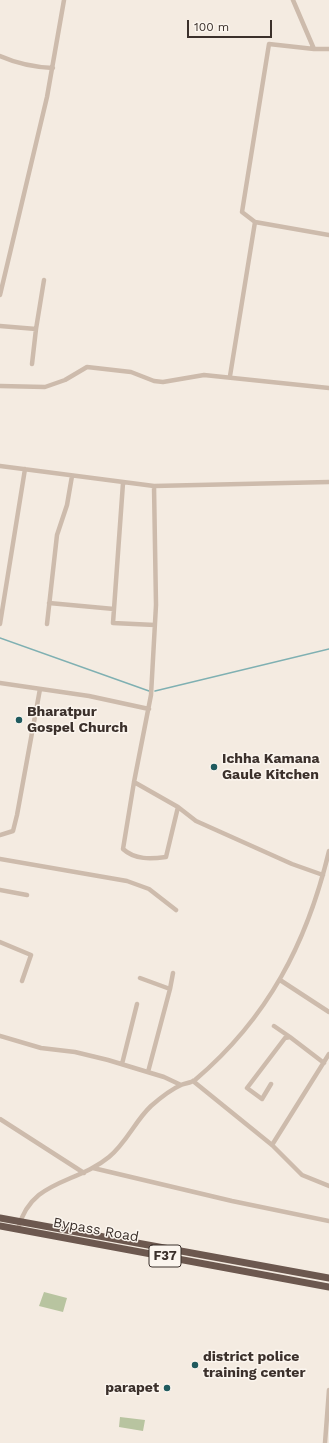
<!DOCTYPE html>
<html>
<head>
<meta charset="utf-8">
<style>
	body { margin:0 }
	#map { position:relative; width:329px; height:1443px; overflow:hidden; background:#f4ebe1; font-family:"Work Sans",sans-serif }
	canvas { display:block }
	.scale { position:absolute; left:187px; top:20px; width:85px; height:18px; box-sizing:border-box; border:2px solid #3b302b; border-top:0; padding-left:5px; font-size:12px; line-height:14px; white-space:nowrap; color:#3b302b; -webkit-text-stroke:3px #fbf5ee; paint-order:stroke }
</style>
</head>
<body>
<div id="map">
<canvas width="329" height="1443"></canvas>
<div class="scale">100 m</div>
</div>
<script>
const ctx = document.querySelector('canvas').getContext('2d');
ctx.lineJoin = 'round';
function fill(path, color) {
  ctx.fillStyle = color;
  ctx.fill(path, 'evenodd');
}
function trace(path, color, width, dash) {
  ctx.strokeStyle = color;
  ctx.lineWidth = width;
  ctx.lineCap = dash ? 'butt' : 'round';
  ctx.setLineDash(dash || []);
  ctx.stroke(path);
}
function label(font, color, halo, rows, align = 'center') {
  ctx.font = font + ' "Work Sans",sans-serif';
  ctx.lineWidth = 3;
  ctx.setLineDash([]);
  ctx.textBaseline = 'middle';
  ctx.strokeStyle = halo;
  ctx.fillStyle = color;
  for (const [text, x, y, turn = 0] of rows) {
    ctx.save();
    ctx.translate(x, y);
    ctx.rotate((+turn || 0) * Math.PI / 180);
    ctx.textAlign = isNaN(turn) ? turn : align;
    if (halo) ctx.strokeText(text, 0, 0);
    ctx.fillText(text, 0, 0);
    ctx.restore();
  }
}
fill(new Path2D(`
	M44,1292L67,1298L63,1312L39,1306Z
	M120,1417L145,1420L143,1431L119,1427Z`), '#b8c4a0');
trace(new Path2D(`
	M0,638L149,691
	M155,691L329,649`), '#7fb0b2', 1.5);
trace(new Path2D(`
	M293,0L314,49H329
	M0,56C18,64 33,67 53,68
	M255,222L242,212L269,44L314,49
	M0,295L47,97L64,0
	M0,326L36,329L44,280
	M32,364L36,329
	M230,376L255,222L329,235
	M0,386L45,387L65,380L87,367L131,372L154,381L163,382L204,375L329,388
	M0,466L154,486L329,482
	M123,483L113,623L155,625
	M154,486L156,605L151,695L134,782L178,807L196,821L292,864L323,875
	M49,603L114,609
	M0,624L25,469
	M47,624L57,535L67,505L72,476
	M0,683L89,696L149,709
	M134,782L123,849C135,860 151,859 166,857L178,807
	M0,835L13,831L17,815L40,689
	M0,859L127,881L149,889L176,910
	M0,890L27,895
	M0,942L31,955L22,981
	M140,978L170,989L148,1072
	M280,980L329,1012
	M170,989L173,973
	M274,1026L290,1037
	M0,1036L41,1048L75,1052L108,1060L164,1077L181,1085
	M122,1064L137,1004
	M193,1081L272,1145L302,1175L329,1186
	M271,1084L262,1099L247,1088L285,1038L290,1037L324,1063
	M0,1119L84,1173
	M272,1145L329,1054
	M93,1168L232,1201L329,1221
	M18,1229C31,1179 75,1185 109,1157C127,1142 135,1121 151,1106C159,1099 172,1089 181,1085C186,1083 191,1083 195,1080C268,1018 307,943 329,851
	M325,1443L329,1390`), '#cdbbac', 4.5);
trace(new Path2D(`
	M0,1218L329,1278
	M0,1226L329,1287`), '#6c584f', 7);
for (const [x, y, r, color] of [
	[19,720,4,"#1f5a5e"],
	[214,767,4,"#1f5a5e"],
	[195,1365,4,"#1f5a5e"],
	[167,1388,4,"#1f5a5e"]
]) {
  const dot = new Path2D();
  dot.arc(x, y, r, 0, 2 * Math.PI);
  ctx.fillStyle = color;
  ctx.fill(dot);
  trace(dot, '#fbf5ee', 1.5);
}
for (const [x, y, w] of [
	[165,1256,32]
]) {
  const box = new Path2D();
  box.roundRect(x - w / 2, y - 11, w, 22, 3);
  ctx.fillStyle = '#fbf5ee';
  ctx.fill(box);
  trace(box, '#3b302b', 1);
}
label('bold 13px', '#3b302b', null, [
	["F37",165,1256]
]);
label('bold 14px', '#3b302b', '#fbf5ee', [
	["Bharatpur",27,712],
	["Gospel Church",27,728],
	["Ichha Kamana",222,759],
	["Gaule Kitchen",222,775],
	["district police",203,1357],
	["training center",203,1373],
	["parapet",159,1388,"right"]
], 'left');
label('14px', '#3b302b', '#fbf5ee', [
	["Bypass Road",96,1230,10]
]);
</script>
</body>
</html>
